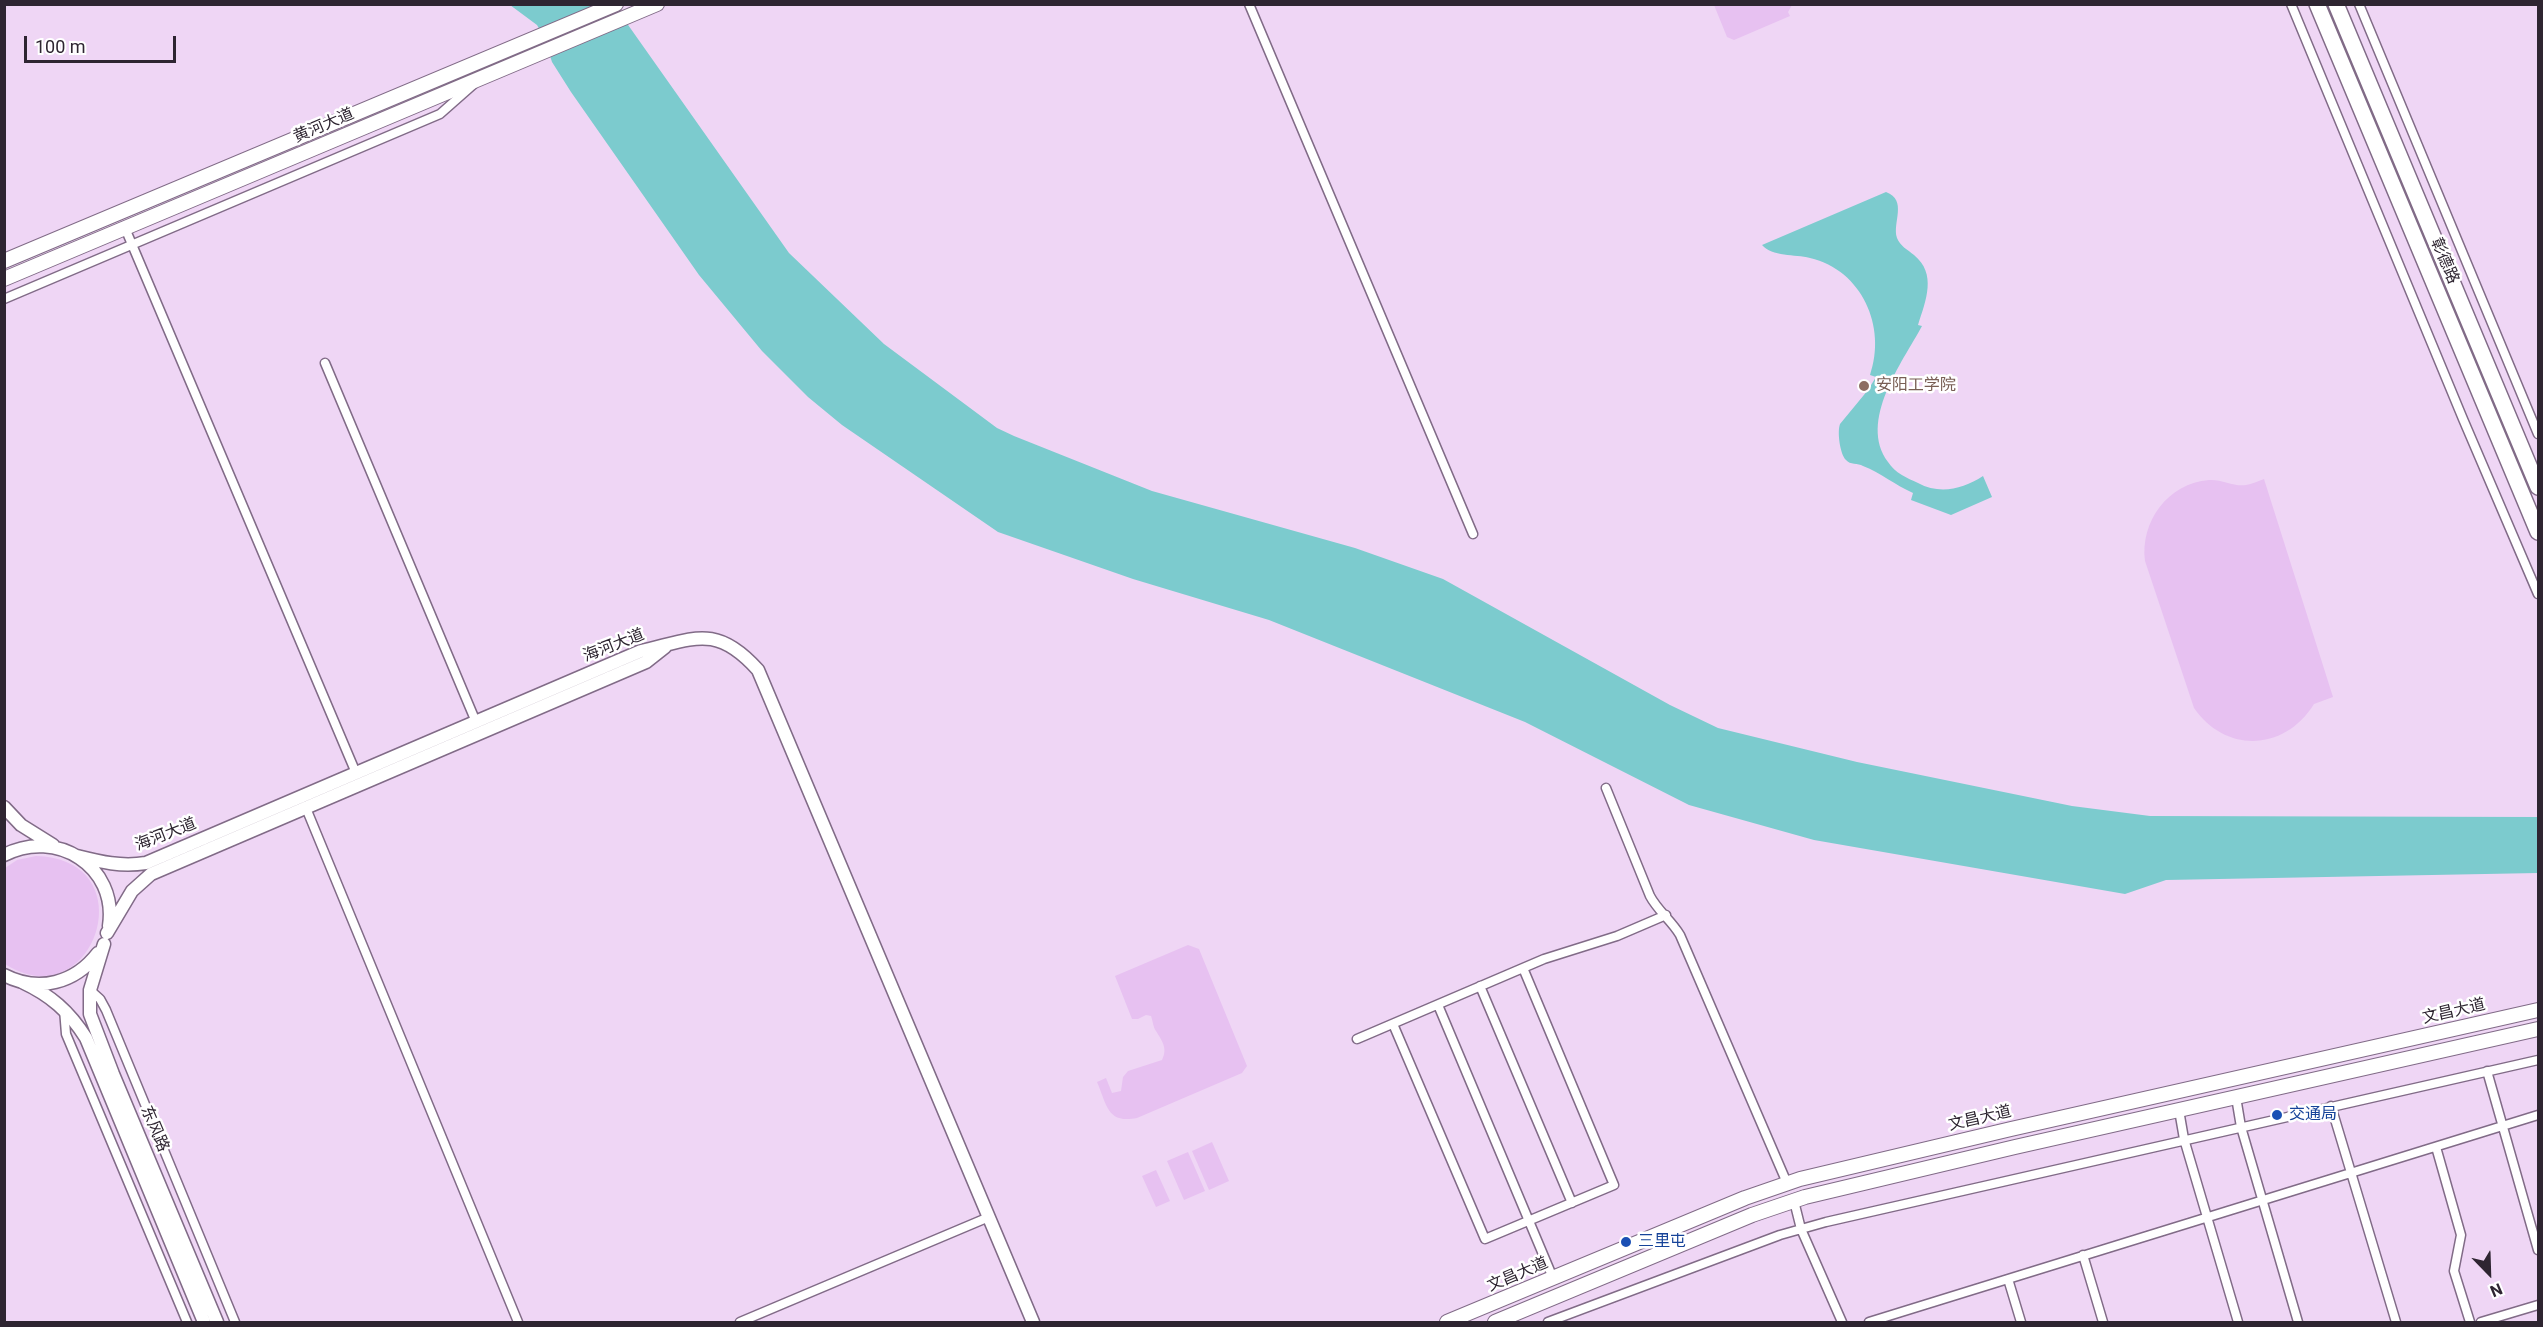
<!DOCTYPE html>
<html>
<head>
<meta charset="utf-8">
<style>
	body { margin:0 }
	#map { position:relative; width:2543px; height:1327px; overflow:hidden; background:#efd6f5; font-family:Roboto,sans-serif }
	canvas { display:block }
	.frame { position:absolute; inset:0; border:6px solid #2e2531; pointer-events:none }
	.north { position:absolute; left:2459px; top:1243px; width:60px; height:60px; -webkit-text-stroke:4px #fff; paint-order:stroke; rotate:157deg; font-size:16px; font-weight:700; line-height:24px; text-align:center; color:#2e2531 }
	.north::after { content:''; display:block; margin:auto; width:21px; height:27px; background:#2e2531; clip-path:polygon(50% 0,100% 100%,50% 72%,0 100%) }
	.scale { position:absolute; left:24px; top:36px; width:152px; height:27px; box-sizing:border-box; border:3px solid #2e2531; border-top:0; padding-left:8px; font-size:18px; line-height:21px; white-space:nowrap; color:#2e2531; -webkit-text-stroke:4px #fff; paint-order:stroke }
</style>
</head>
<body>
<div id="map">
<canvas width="2543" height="1327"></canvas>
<div class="frame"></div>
<div class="north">N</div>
<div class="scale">100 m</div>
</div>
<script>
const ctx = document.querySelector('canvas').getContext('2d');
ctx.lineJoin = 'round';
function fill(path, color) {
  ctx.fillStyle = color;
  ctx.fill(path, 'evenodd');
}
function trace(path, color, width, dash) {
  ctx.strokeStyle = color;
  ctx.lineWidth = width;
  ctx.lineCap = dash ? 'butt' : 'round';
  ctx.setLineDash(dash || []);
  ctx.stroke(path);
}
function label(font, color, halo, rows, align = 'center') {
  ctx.font = font + ' Roboto,"Noto Sans SC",sans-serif';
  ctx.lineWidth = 5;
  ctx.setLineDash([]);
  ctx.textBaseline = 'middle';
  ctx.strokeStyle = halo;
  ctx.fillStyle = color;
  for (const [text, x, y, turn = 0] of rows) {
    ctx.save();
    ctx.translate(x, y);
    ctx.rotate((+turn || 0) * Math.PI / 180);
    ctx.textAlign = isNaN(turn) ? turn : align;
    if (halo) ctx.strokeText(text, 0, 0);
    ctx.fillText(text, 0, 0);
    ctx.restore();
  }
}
fill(new Path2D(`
	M1714,5H1792L1788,12L1790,16L1734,40L1727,37Z
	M2264,479L2333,697L2314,704C2285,751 2226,754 2194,708L2145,561C2140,522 2168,483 2209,480C2222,479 2234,487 2246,485C2252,484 2258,481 2264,479Z
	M36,856C148,859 94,1021 5,964V868L17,860Z
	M1188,945L1199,949L1247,1066L1242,1073L1137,1118C1107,1124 1107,1105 1097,1082L1106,1078L1112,1093L1121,1091L1123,1077L1128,1071L1162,1060C1168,1048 1162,1041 1156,1031C1153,1027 1153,1021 1151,1016L1146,1015L1138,1019H1132L1115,976Z
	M1212,1142L1229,1181L1209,1190L1192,1151Z
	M1188,1152L1205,1191L1184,1200L1167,1161Z
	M1156,1170L1170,1201L1156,1207L1142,1176Z`), '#e7c1f1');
fill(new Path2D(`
	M510,5H614L789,253L884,344L997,428L1014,436L1152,491L1355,548L1443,579L1670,705L1718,728L1857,762L2072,806L2150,816L2538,817V873L2166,880L2125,894L1814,840L1689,805L1525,722L1269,620L1133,579L998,532L842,425L808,397L762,351L699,275L571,92L552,62L544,37L537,25Z
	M1886,192C1908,200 1892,223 1897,238C1900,246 1908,250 1914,255C1937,274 1926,300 1918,325L1922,326C1902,363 1858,421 1888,462C1895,473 1907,478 1918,483C1940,495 1963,489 1983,476L1992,497L1951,515L1911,500L1913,493C1895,485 1881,473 1863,466C1858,463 1850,465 1846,460C1840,454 1837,432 1840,424L1868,390L1876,377L1870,375C1887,327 1862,270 1810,258C1795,254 1772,257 1762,245Z`), '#7ccbce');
const street = new Path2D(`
	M1249,4L1473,534
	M2291,4L2463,419L2538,594
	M2359,4L2538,434
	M125,228L356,773
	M4,299L440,114L474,84
	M325,363L476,722
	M1606,788L1650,896C1658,911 1671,920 1680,935L1787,1183
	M306,808L518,1322
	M1480,986L1572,1203
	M90,990L100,999L106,1010L235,1322
	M1438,1005L1553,1278
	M64,1009L66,1034L187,1322
	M1393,1024L1485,1239L1614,1185L1523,968
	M1357,1039L1544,959L1617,936L1666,915
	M2487,1071L2538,1250
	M2236,1097L2241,1127L2298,1322
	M2331,1106L2396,1322
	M2179,1110L2184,1139L2238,1322
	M2436,1147L2461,1235L2454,1271L2470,1322
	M1794,1201L1801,1229L1842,1322
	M2083,1255L2103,1322
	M2008,1279L2021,1322
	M740,1322L989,1217
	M1548,1322L1780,1235L1826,1222L2538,1060
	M1869,1322L2538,1115
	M2481,1322L2538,1305`);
const secondary = new Path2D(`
	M4,807L21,825L53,845
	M4,855C56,828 118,866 109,926
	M77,856C101,862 121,867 146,863L641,651C694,639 716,623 758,670L1033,1322
	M107,933L132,891L151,874L646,662L665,647
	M104,944L90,990V1014L113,1074L217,1322
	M4,975C39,993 75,983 98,953
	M22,982C50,995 69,1011 86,1038L204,1322`);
const primary = new Path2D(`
	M4,261L616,4
	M4,279L657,4
	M1447,1322L1745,1198L1800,1179L2011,1129L2538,1010
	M1495,1322L1752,1215L1805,1197L2015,1147L2538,1029`);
const highway = new Path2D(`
	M2317,4L2538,532
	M2336,4L2538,487`);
trace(street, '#816b87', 11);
trace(secondary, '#816b87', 15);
trace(primary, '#816b87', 16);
trace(highway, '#816b87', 18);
trace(street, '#fff', 8);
trace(secondary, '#fff', 12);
trace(primary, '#fff', 14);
trace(highway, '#fff', 15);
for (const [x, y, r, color] of [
	[1864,386,6,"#8d6e63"],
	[2277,1115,6,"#1a4fb4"],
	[1626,1242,6,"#1a4fb4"]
]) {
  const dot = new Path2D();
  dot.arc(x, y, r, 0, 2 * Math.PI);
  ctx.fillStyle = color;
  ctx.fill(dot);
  trace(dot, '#fff', 2);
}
label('16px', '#2e2531', '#fff', [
	["黄河大道",324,126,-23],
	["彰德路",2444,261,67],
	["海河大道",614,646,-21],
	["海河大道",166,835,-21],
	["文昌大道",2454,1012,-13],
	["文昌大道",1980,1119,-13],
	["东风路",154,1129,67],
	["文昌大道",1518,1275,-23]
]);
label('16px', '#785e54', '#fff', [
	["安阳工学院",1876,386]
], 'left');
label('16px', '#164399', '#fff', [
	["交通局",2289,1115],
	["三里屯",1638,1242]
], 'left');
</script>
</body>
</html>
